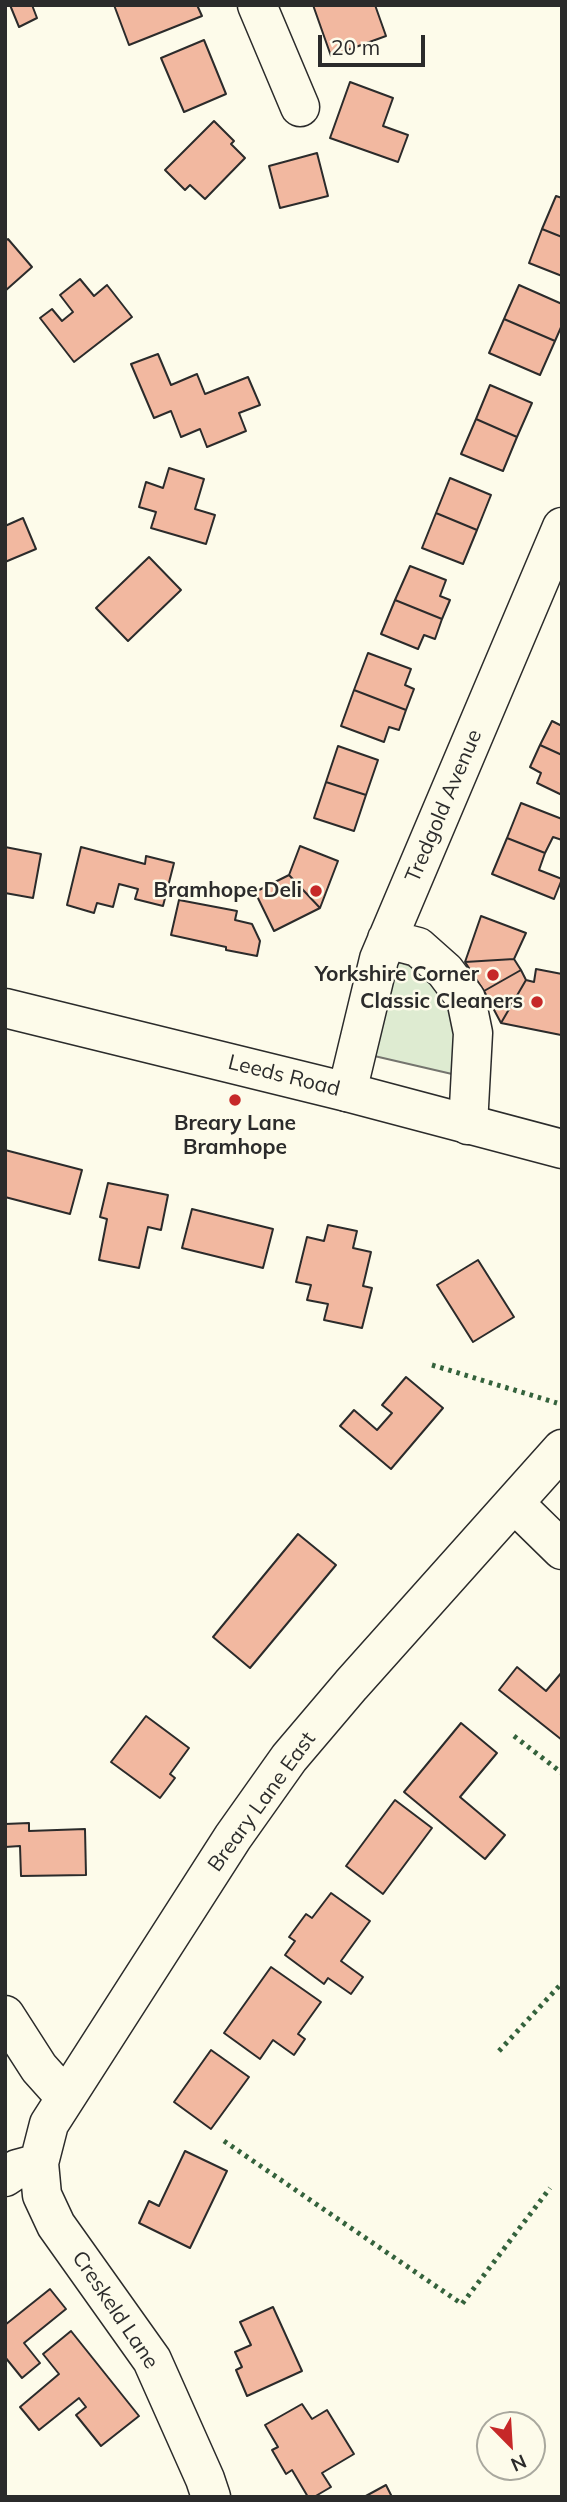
<!DOCTYPE html>
<html>
<head>
<meta charset="utf-8">
<style>
	body { margin:0 }
	#map { position:relative; width:567px; height:2502px; overflow:hidden; background:#fdfbea; font-family:Mulish,sans-serif }
	canvas { display:block }
	.frame { position:absolute; inset:0; border:7px solid #2b2b2b; pointer-events:none }
	.north { position:absolute; left:476px; top:2411px; width:70px; height:70px; box-sizing:border-box; background:#fdfbea; border:2px solid #a9a89e; border-radius:50%; rotate:156deg; font-size:19px; font-weight:700; line-height:28px; text-align:center; color:#2b2b2b }
	.north::after { content:''; display:block; margin:auto; width:24px; height:32px; background:#c62828; clip-path:polygon(50% 0,100% 100%,50% 72%,0 100%) }
	.scale { position:absolute; left:318px; top:35px; width:107px; height:32px; box-sizing:border-box; border:4px solid #2b2b2b; border-top:0; padding-left:9px; font-size:21px; line-height:24px; white-space:nowrap; color:#2b2b2b; -webkit-text-stroke:5px #fdfbea; paint-order:stroke }
</style>
</head>
<body>
<div id="map">
<canvas width="567" height="2502"></canvas>
<div class="frame"></div>
<div class="north">N</div>
<div class="scale">20 m</div>
</div>
<script>
const ctx = document.querySelector('canvas').getContext('2d');
ctx.lineJoin = 'round';
function fill(path, color) {
  ctx.fillStyle = color;
  ctx.fill(path, 'evenodd');
}
function trace(path, color, width, dash) {
  ctx.strokeStyle = color;
  ctx.lineWidth = width;
  ctx.lineCap = dash ? 'butt' : 'round';
  ctx.setLineDash(dash || []);
  ctx.stroke(path);
}
function label(font, color, halo, rows, align = 'center') {
  ctx.font = font + ' Mulish,sans-serif';
  ctx.lineWidth = 5;
  ctx.setLineDash([]);
  ctx.textBaseline = 'middle';
  ctx.strokeStyle = halo;
  ctx.fillStyle = color;
  for (const [text, x, y, turn = 0] of rows) {
    ctx.save();
    ctx.translate(x, y);
    ctx.rotate((+turn || 0) * Math.PI / 180);
    ctx.textAlign = isNaN(turn) ? turn : align;
    if (halo) ctx.strokeText(text, 0, 0);
    ctx.fillText(text, 0, 0);
    ctx.restore();
  }
}
const green = new Path2D(`
	M398,962C436,971 442,993 461,1025L452,1074L370,1055Z`);
fill(green, '#deebd1');
trace(green, '#74746e', 2);
const building = new Path2D(`
	M10,5H32L37,18L19,27Z
	M114,5H197L202,16L129,45Z
	M313,5H375L386,36L331,56Z
	M204,40L226,94L184,112L161,58Z
	M350,82L393,98L383,126L408,135L398,162L330,138Z
	M214,121L234,141L231,144L245,158L205,199L190,185L185,190L165,170Z
	M317,153L328,196L280,208L269,166Z
	M556,196L562,198V237L542,229Z
	M542,229L562,237V276L529,263Z
	M8,239L32,267L5,291V241Z
	M80,279L94,296L107,285L132,317L74,362L40,318L52,309L62,321L73,312L60,295Z
	M519,285L562,304V325L555,341L504,319Z
	M504,319L555,341L540,375L489,353Z
	M158,354L171,385L197,374L205,394L248,377L260,405L239,413L246,431L207,447L200,429L181,437L171,411L154,418L131,364Z
	M490,385L532,403L517,437L476,419Z
	M476,419L517,437L503,471L461,454Z
	M169,468L204,479L195,509L215,515L206,544L151,528L156,512L139,507L146,482L163,488Z
	M450,478L491,495L477,530L436,513Z
	M436,513L477,530L463,564L422,548Z
	M23,518L36,549L5,562V526Z
	M149,557L181,590L128,641L96,608Z
	M410,566L446,580L440,596L450,600L442,619L395,600Z
	M395,600L442,619L435,639L424,635L418,649L381,634Z
	M368,653L411,669L405,685L414,689L406,710L354,690Z
	M354,690L406,710L399,730L389,727L384,742L341,726Z
	M552,721L562,726V755L540,745Z
	M540,745L562,755V795L537,783L541,773L530,767Z
	M338,746L378,760L366,795L326,782Z
	M326,782L366,795L354,831L314,818Z
	M521,803L562,819V840L553,837L545,853L507,838Z
	M507,838L545,853L539,870L562,879L554,899L492,874Z
	M300,846L338,861L320,908L289,875Z
	M5,847L41,854L33,898L5,893Z
	M81,847L145,864L146,856L174,863L163,906L135,899L138,889L119,884L113,907L97,903L94,913L67,905Z
	M289,875L320,908L274,931L255,892Z
	M179,900L237,911L235,920L252,924L260,941L257,956L226,950V947L171,935Z
	M481,916L526,933L514,959L465,962Z
	M514,959L521,970L484,991L465,962Z
	M536,969L562,974V1038L561,1035L501,1023L526,980L534,982Z
	M521,970L526,980L501,1023L484,991Z
	M5,1150L82,1170L70,1214L5,1197Z
	M108,1183L168,1195L161,1230L148,1227L139,1268L99,1260L107,1219L100,1217Z
	M192,1209L273,1229L263,1268L182,1248Z
	M328,1225L357,1231L353,1248L371,1252L363,1286L372,1288L362,1328L324,1320L328,1304L307,1300L311,1285L296,1282L307,1237L324,1241Z
	M478,1260L514,1317L473,1342L437,1285Z
	M406,1377L443,1408L391,1469L340,1426L354,1410L377,1430L392,1413L382,1405Z
	M298,1534L336,1565L250,1668L213,1637Z
	M517,1667L546,1691L562,1672V1740L499,1690Z
	M146,1716L189,1748L170,1774L175,1778L160,1798L111,1762Z
	M461,1723L497,1753L460,1797L505,1835L485,1859L404,1792Z
	M395,1800L432,1828L383,1894L346,1866Z
	M29,1823V1831L85,1829L86,1875L21,1876L20,1846L5,1847V1824Z
	M331,1893L370,1921L341,1961L363,1977L351,1994L328,1978L324,1984L285,1955L295,1941L289,1937L306,1914L312,1918Z
	M271,1967L321,2002L298,2034L305,2039L294,2055L273,2040L260,2059L224,2033Z
	M211,2050L249,2077L211,2129L174,2102Z
	M185,2151L227,2171L190,2248L139,2223L149,2201L159,2206Z
	M50,2289L66,2309L24,2343L40,2363L22,2378L5,2357V2325Z
	M273,2307L302,2371L247,2396L236,2370L242,2367L235,2352L251,2345L240,2322Z
	M71,2331L139,2416L101,2446L76,2415L86,2407L79,2398L39,2430L20,2407L59,2374L43,2354Z
	M302,2404L312,2419L327,2410L354,2454L322,2473L331,2487L314,2497H308L292,2470L286,2474L272,2450L278,2447L265,2425Z
	M386,2485L392,2497H364Z`);
fill(building, '#f2b8a0');
trace(building, '#2b2b2b', 2);
const minor = new Path2D(`
	M257,5L300,107
	M387,939L418,947L445,971L466,999L473,1033L468,1125
	M347,1092L379,959L562,527
	M515,1504L562,1550
	M5,2015L39,2068L65,2097
	M5,2177L17,2169L39,2163
	M211,2497L205,2479L152,2360L56,2225L42,2195L39,2163L49,2124L233,1837L289,1758L351,1685L562,1449`);
const highway = new Path2D(`
	M5,1008L347,1092L562,1149`);
trace(minor, '#2b2b2b', 41);
trace(highway, '#2b2b2b', 41);
trace(minor, '#fdfbea', 38);
trace(highway, '#fdfbea', 38);
trace(new Path2D(`
	M432,1365L557,1403
	M514,1736L562,1773
	M499,2051L562,1983
	M224,2141L462,2304L550,2188`), '#34623c', 5, [3.5, 5]);
for (const [x, y, r, color] of [
	[316,891,7,"#c62828"],
	[493,975,7,"#c62828"],
	[537,1002,7,"#c62828"],
	[235,1100,7,"#c62828"]
]) {
  const dot = new Path2D();
  dot.arc(x, y, r, 0, 2 * Math.PI);
  ctx.fillStyle = color;
  ctx.fill(dot);
  trace(dot, '#fdfbea', 2.5);
}
label('21px', '#2b2b2b', '#fdfbea', [
	["Tredgold Avenue",444,806,-67],
	["Leeds Road",284,1076,14],
	["Breary Lane East",262,1802,-54],
	["Creskeld Lane",115,2310,56]
]);
label('bold 21px', '#2b2b2b', '#fdfbea', [
	["Bramhope Deli",302,891],
	["Yorkshire Corner",479,975],
	["Classic Cleaners",523,1002],
	["Breary Lane",235,1124,"center"],
	["Bramhope",235,1148,"center"]
], 'right');
</script>
</body>
</html>
